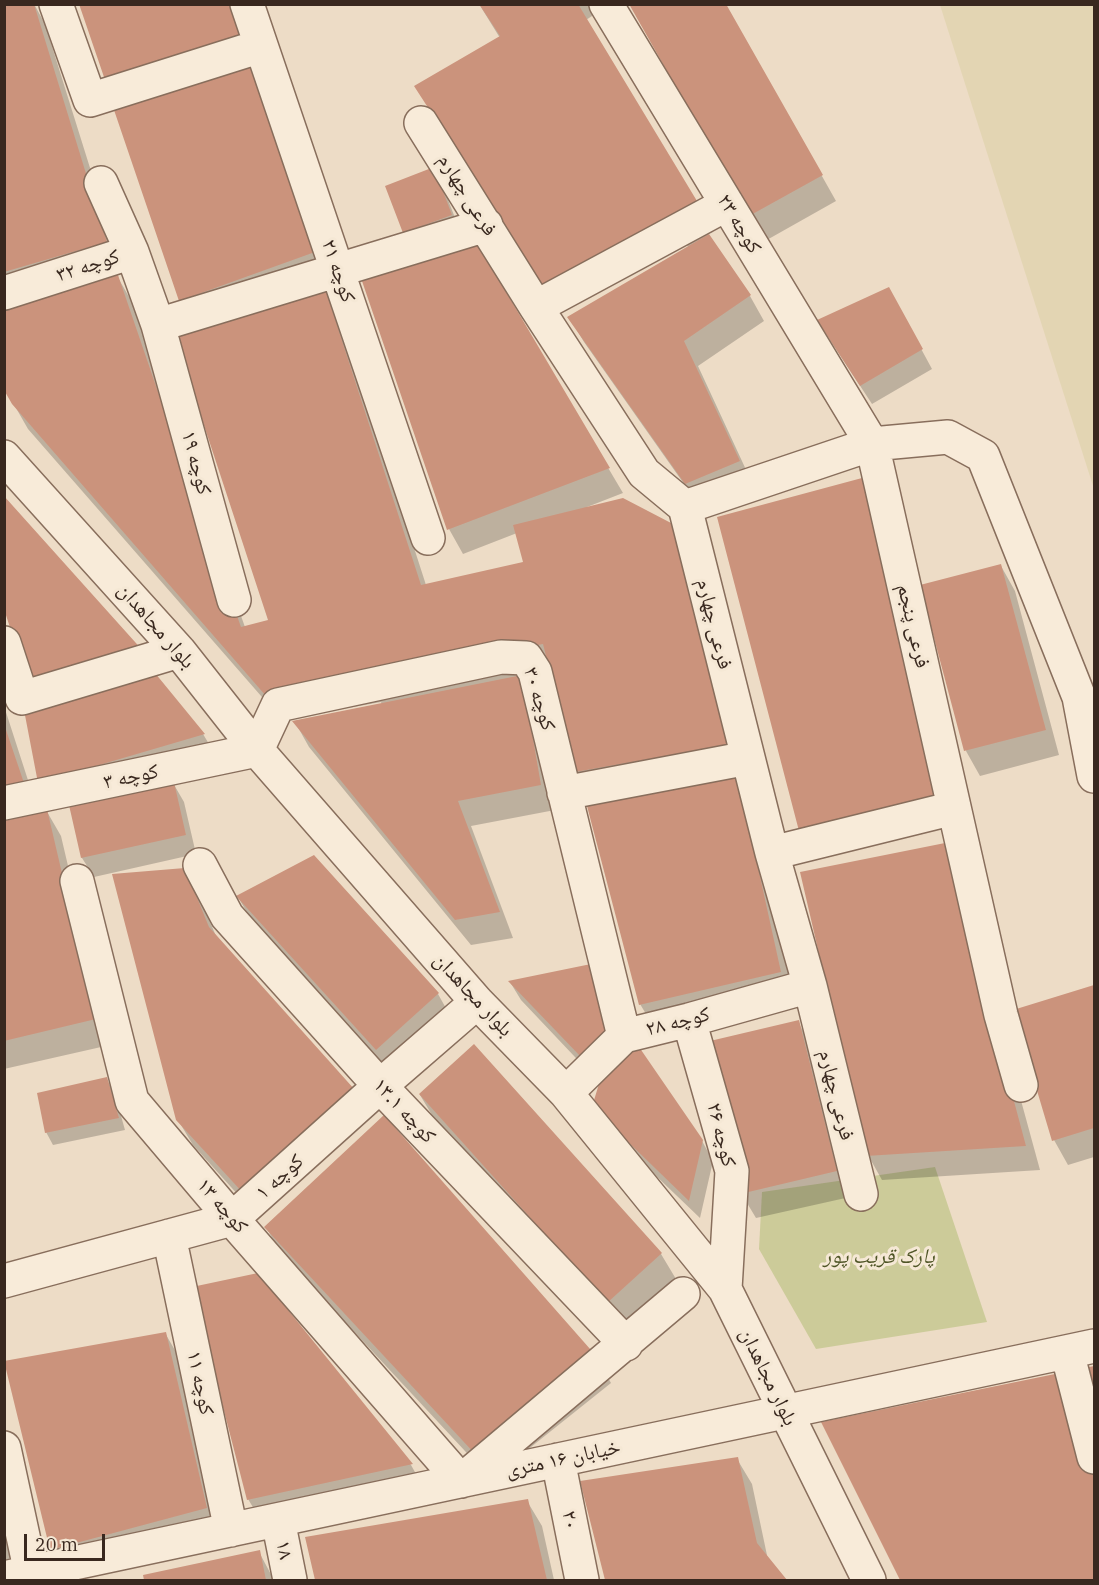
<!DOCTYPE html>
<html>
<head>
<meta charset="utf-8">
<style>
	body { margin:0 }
	#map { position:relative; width:1099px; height:1585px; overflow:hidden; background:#eddcc6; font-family:"IBM Plex Serif",serif }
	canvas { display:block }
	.frame { position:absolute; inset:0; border:6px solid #39281f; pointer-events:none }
	.scale { position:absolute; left:24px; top:1534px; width:81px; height:27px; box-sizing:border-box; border:3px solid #39281f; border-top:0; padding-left:8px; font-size:18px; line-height:21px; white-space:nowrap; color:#39281f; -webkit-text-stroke:4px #f5e8d5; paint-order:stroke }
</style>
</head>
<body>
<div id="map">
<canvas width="1099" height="1585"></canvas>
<div class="frame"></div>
<div class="scale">20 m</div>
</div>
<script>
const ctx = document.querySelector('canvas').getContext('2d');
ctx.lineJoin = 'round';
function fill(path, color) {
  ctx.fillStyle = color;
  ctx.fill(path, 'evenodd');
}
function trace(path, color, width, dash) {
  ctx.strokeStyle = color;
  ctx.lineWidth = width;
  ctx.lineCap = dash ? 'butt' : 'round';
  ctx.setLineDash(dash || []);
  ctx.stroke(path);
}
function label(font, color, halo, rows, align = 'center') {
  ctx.font = font + ' "IBM Plex Serif","Noto Naskh Arabic",serif';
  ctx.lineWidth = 6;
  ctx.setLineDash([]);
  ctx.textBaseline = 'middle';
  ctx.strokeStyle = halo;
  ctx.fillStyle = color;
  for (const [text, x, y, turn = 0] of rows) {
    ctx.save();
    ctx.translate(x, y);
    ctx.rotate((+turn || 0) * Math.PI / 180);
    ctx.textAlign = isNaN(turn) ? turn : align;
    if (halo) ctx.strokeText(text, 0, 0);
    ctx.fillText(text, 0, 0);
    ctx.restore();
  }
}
fill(new Path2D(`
	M940,5H1094V489Z`), '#e3d5b3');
fill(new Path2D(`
	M935,1167L987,1322L816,1349L759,1249L762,1192Z`), '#cccb99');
fill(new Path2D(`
	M13,4H34L45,24L121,267L4,301V7Z
	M244,4L328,277L195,325L180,300L187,88Z
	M479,4H589L595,14L586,20L713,232L708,234L750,296L764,321L698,366L754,487L701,508L584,342L569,317L688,247L687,245L560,312L416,87L500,38Z
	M631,4H725L836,201L765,241Z
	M441,182L459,228L404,233L387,187Z
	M475,243L623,493L587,507L588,509L670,524L685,549L742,770L591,796L576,771L555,810L471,826L513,938L471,945L309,747L295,722L382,705L381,702L282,720L28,429L4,387L117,276L132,302L185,460L245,627L270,621L324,290L339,315L426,585L524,563L517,533L463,554L449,529Z
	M899,308L932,369L872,404L830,340Z
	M1001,566L1015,591L1059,755L980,776L966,751Z
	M158,678L203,734L218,759L54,808Z
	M4,706L37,808L4,816Z
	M173,783L184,802L196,854L94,877L82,858L70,807Z
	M751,799L794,997L655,1029L640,1004Z
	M46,810L61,836L110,1045L4,1069V820Z
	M184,869L198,894L216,936L369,1116L259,1218L193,1145L178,1120Z
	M958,870L1040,1170L882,1180L868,1155Z
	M238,897L438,994L452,1019L391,1074L252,921Z
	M510,982L621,1054L592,1075L521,1000Z
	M1094,987V1157L1068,1165L1054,1140L1014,1011Z
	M798,1022L812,1047L850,1197L756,1218L741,1193Z
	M474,1047L661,1254L676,1279L622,1327L435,1120L420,1095Z
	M106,1079L114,1091L125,1130L53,1145L46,1132Z
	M604,1126L702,1141L713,1161L700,1218Z
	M266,1227L597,1358L611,1383L491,1479L280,1252Z
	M258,1275L411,1465L425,1490L263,1524L248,1499Z
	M165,1333L180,1359L221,1533L66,1575L51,1550Z
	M1094,1368V1580H902L823,1423Z
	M737,1459L752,1484L768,1560L785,1580H607L582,1483Z
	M4,1471L28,1580H4Z
	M527,1501L542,1526L554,1580H316L307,1538Z
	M259,1552L274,1580H145L144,1576Z`), '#0003');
fill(new Path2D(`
	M8,4H34L107,242L4,272V6Z
	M79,4H237L246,38L105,80Z
	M479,4H578L700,206L544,287L414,86L500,36Z
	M629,4H726L823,175L749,216Z
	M258,63L315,252L179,301L114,110Z
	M434,167L452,215L403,233L385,186Z
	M709,234L751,295L684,341L740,461L685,484L567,317Z
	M476,241L610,468L447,530L362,281Z
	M118,275L172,433L241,627L268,620L174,334L325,288L421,585L523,562L513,525L623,498L671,523L728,745L575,772L543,644L266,696L12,404L4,390V311Z
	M889,287L923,349L860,386L817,320Z
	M862,478L940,798L799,831L717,517Z
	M4,496L144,652L28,683L4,609Z
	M1001,564L1046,730L964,751L920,585Z
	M155,673L205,734L38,783L24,710Z
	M522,675L541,785L458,801L500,912L455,920L292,721Z
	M4,724L24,783L4,787Z
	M737,772L781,972L639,1005L587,806Z
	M174,782L186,835L81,858L69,805Z
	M47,809L96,1019L4,1041V819Z
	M945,843L1026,1146L866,1156L800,872Z
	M314,855L439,993L376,1050L236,896Z
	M185,868L209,927L355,1090L244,1194L176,1120L112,874Z
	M591,964L611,1034L581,1057L508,981Z
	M1094,985V1128L1052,1141L1013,1010Z
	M799,1020L837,1171L740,1194L710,1041Z
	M474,1044L662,1253L607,1303L419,1094Z
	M637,1044L703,1140L689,1201L592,1107L601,1077Z
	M107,1077L119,1118L45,1133L37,1093Z
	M384,1115L598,1358L476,1455L264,1227Z
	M258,1273L413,1464L247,1500L192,1287Z
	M166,1332L207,1508L50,1550L4,1361Z
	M1094,1366V1580H900L821,1422Z
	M738,1457L757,1543L787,1580H605L580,1481Z
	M528,1499L547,1580H315L305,1537Z
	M260,1550L266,1580H144L143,1575Z`), '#cb937c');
const minor = new Path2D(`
	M56,4L90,100L261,46
	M247,4L428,538
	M606,4L872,444L1001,1015L1021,1085
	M421,123L536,307L644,473L685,507L772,853L810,986L861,1194
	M101,183L132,252
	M4,293L132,252L158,325L234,600
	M536,307L727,204
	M158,325L486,225
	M4,457L179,651L257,750L477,1002L566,1093L725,1289L869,1580
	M685,507L872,444L948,437L983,456L1079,697L1094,776
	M4,643L22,698L179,651
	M564,793L748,758
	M4,803L257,750L278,705L501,657L526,658L535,672L624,1036
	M772,853L954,808
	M200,865L227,916L380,1086L626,1344
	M77,881L132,1101L232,1219L461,1481L683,1294
	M689,1020L732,1171L725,1289
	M566,1093L624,1036L689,1020L810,986
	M169,1236L231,1530
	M4,1281L232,1219L380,1086L477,1002
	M1067,1352L1094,1457
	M4,1448L31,1573
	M558,1460L582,1580
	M278,1520L290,1580
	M4,1578L1094,1346`);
trace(minor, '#886e5c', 36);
trace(minor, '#f8ebd9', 33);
label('21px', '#39281f', '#f5e8d5', [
	["فرعی چهارم",467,195,58],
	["کوچه ۲۳",739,224,59],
	["کوچه ۳۲",88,266,-18],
	["کوچه ۲۱",338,271,71],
	["کوچه ۱۹",196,463,75],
	["فرعی چهارم",714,624,76],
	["بلوار مجاهدان",156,626,49],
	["فرعی پنجم",913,626,77],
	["کوچه ۳۰",539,699,73],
	["کوچه ۳",131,777,-12],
	["بلوار مجاهدان",473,995,47],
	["کوچه ۲۸",678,1022,-14],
	["فرعی چهارم",836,1095,76],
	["کوچه ۱۳.۱",404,1111,47],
	["کوچه ۲۶",721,1135,76],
	["کوچه ۱",280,1177,-42],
	["کوچه ۱۳",222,1206,49],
	["بلوار مجاهدان",768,1377,64],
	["کوچه ۱۱",200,1383,78],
	["خیابان ۱۶ متری",563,1459,-12],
	["۲۰",570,1520,79],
	["۱۸",284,1550,79]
]);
label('italic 21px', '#4f5526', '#f5e8d5', [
	["پارک قریب پور",879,1257]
]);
</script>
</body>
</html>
